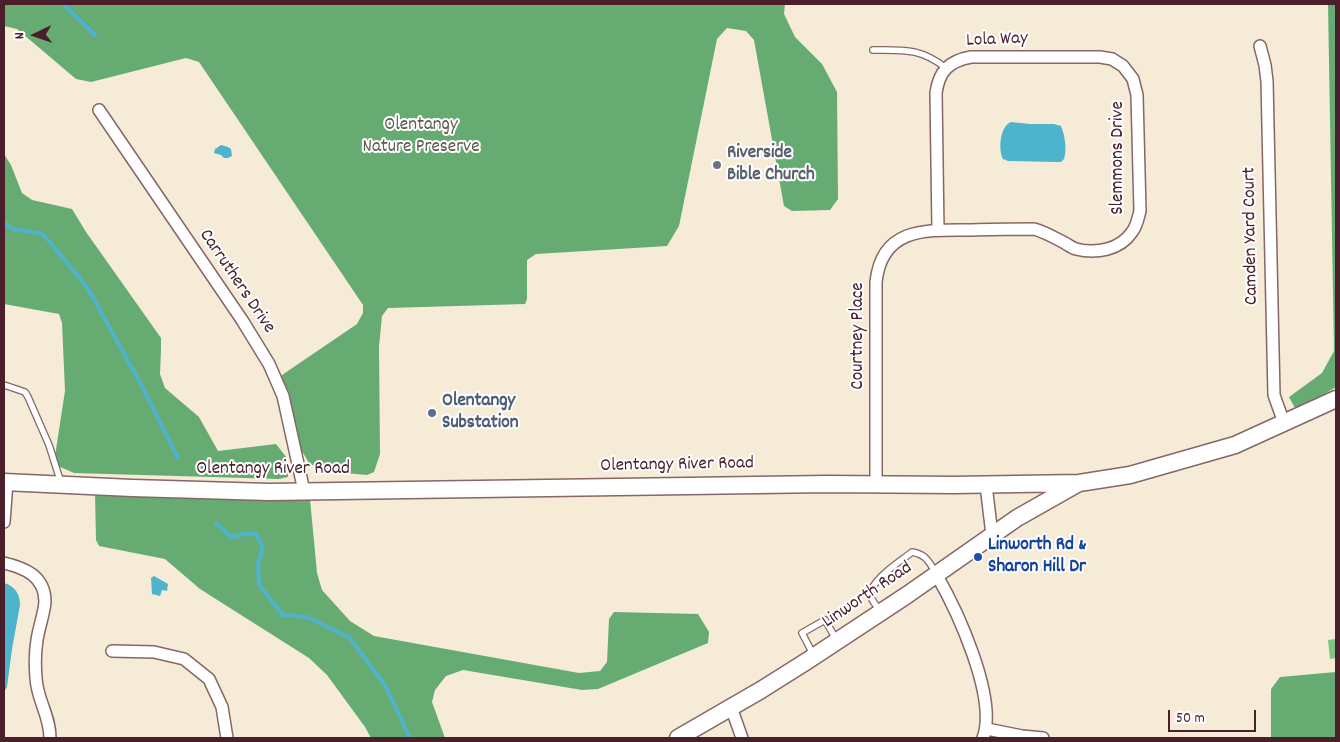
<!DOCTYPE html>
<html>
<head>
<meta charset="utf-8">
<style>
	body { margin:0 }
	#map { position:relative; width:1340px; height:742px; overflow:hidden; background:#f5ebd6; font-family:Dekko,sans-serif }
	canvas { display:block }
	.frame { position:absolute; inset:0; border:5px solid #4a1f2b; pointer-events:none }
	.north { position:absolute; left:10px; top:10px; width:50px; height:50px; -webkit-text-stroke:4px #fff; paint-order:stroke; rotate:267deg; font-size:14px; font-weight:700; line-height:20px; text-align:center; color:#4a1f2b }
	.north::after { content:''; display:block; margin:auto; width:18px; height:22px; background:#4a1f2b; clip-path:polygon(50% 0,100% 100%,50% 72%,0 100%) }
	.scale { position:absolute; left:1168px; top:710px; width:88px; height:22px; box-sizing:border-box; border:2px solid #4a1f2b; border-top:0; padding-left:6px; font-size:15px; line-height:18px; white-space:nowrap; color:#4a1f2b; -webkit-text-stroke:4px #fff; paint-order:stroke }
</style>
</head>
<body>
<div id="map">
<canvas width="1340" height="742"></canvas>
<div class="frame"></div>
<div class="north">N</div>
<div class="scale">50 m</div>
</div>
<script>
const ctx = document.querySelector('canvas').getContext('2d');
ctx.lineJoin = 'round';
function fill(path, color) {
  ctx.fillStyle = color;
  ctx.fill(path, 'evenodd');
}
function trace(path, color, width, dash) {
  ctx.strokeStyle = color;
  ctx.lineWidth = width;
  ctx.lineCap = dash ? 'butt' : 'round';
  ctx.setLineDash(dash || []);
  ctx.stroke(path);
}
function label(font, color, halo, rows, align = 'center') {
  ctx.font = font + ' Dekko,sans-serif';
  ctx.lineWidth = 4;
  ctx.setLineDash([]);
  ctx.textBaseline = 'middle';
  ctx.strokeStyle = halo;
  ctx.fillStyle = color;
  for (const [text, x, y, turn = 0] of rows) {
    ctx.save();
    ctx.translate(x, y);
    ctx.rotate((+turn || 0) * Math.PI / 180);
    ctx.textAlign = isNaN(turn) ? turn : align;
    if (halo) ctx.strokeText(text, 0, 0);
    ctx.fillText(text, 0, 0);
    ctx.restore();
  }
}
fill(new Path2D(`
	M1336,639V658L1330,659L1328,640Z`), '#7dc784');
fill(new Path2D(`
	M4,4H785L784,14L795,37L822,64L837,92L838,199L830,210L792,211L784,206L754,40L746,31L727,28L717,39L679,226L667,246L536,254L527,260V299L525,304L388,308L382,316L379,347L380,454L374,472L367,475L323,471L309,463L293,436L279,381L282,375L357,324L363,313V305L199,62L186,58L91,82L76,79L17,29L4,26Z
	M1328,4H1336V387L1318,398L1295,408L1289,397L1322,373L1334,351Z
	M4,154L11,165L22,193L32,200L72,209L86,232L161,338V350L160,374L165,388L199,417L218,451L276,444L287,458L288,477L279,479L74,473L58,466L55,456L65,391L62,323L59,314L4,304Z
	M95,493L310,499L317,573L322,590L350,621L374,636L579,673L600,671L607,662L609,619L614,612L698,614L709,632L708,643L598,689L582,690L463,670L446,676L435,690L432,702L445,738H371L365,727L327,675L309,658L200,589L165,559L99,546L96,540Z
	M1336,672V738H1271V689L1280,677Z`), '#66ac72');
fill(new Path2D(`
	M1011,122L1030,124H1054L1061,126C1065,135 1067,150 1064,159L1061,162H1056L1008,161L1003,159C998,150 1000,126 1011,122Z
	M221,145L228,147L231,149L232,156L228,158H224L221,155L214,153L215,149Z
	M154,576L168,584L167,591L162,590L160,596L152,594L151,578Z
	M4,583C15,586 20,594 20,605L12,649L7,687L4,692Z`), '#4eb3cd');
trace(new Path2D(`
	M63,4L95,35
	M4,222L12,229L43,234L87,287L142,386L178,458
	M216,523L231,537L245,534H256L263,548L258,563L259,585L283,615L307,617L350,638L386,687L410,738`), '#4eb3cd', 4);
const service = new Path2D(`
	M873,50C904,50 921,48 946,68
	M4,385L25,392L28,397L49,445L61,483
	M879,610C877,606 872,601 871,597C867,582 901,561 912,552C927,555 928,561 936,573
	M813,654L802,633L825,620L836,639`);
const minor = new Path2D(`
	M1260,46L1265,65L1267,81L1274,395L1284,423
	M99,110L242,320L269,364L283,396L304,491
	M876,484V282C882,226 928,230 972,230C993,229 1014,229 1034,229C1045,232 1053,237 1063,242C1067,244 1072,248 1076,249C1096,254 1120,250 1132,232C1137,226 1138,218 1140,211L1137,95L1133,79L1123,66L1112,59L1100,57H971C949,61 939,71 936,93L938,230
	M986,485L992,535
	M4,522L7,482
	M4,563C25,568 45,576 45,602C44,614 39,627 37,640C35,652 35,666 36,678C37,700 50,715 50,738
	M936,574C957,610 998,698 983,738
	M112,651L154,652L184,659L209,679L222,707L227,738
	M731,707L742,738
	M987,729L1022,736L1043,738`);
const secondary = new Path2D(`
	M4,482L132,488L269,492L827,484L954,485L1079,483L1130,475L1235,445L1336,399
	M678,738L761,690L807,661L907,595L1017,518L1077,484`);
trace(service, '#866667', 8);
trace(minor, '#866667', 14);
trace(secondary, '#866667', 19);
trace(service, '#fff', 5.5);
trace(minor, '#fff', 11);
trace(secondary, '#fff', 16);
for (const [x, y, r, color] of [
	[717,165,5,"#6b7280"],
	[432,413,5,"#5c6f8a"],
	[978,557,5,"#1a4fb4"]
]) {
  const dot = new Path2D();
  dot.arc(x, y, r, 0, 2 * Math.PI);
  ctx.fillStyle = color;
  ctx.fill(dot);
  trace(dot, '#fff', 2);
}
label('19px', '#4a1f2b', '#fff', [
	["Lola Way",997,41,-2],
	["Slemmons Drive",1119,158,-90],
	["Camden Yard Court",1252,236,-91],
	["Carruthers Drive",236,282,56],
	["Courtney Place",859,336,-90],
	["Olentangy River Road",677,466,-1],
	["Olentangy River Road",273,470],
	["Linworth Road",868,596,-34]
]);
label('19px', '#5c5a4a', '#fff', [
	["Olentangy",421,126],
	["Nature Preserve",421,148]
]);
label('bold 19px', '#5b616d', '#fff', [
	["Riverside",727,154],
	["Bible Church",727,176]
], 'left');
label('bold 19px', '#4e5e75', '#fff', [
	["Olentangy",442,402],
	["Substation",442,424]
], 'left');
label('bold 19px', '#164399', '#fff', [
	["Linworth Rd &",988,546],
	["Sharon Hill Dr",988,568]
], 'left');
</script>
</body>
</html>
